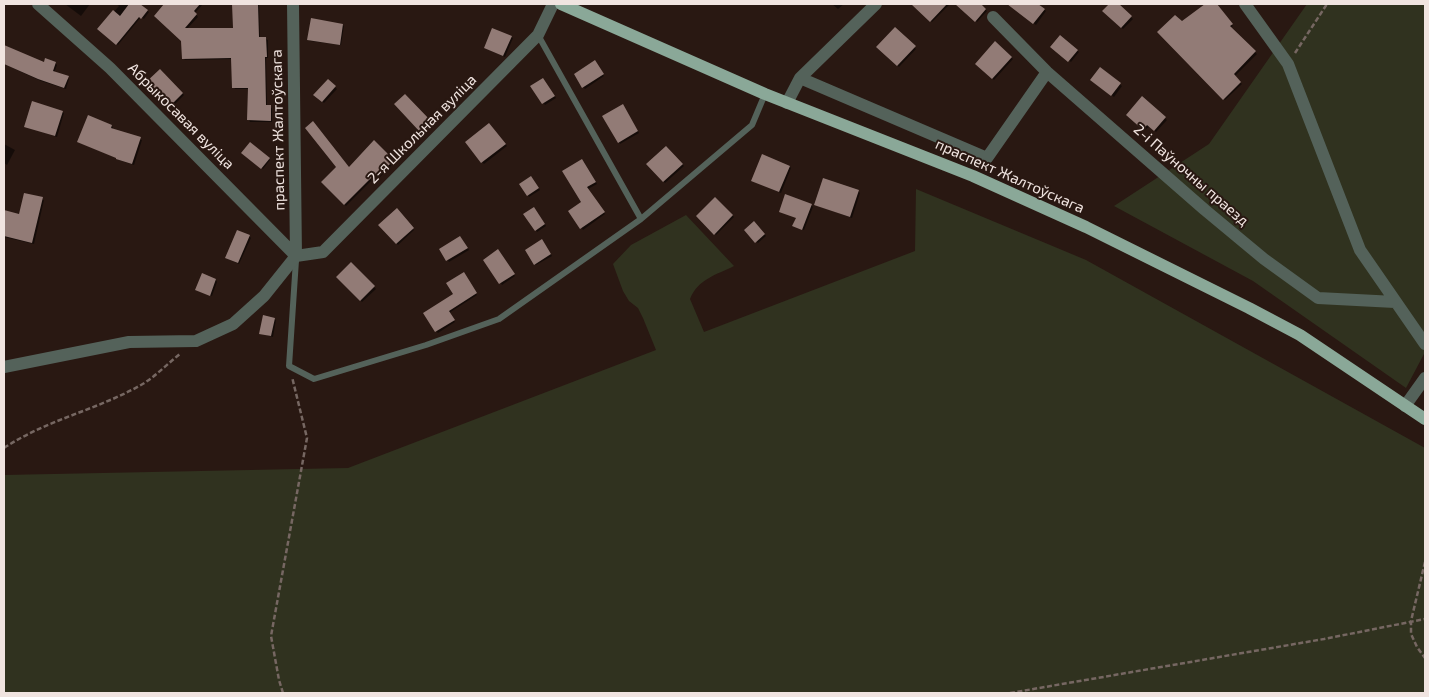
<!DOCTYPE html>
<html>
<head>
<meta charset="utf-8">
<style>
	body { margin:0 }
	#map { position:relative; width:1429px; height:697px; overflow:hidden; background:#291812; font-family:"Exo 2",sans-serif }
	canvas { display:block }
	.frame { position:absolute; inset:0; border:5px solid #f0e4e0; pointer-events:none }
</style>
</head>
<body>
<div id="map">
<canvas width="1429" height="697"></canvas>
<div class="frame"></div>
</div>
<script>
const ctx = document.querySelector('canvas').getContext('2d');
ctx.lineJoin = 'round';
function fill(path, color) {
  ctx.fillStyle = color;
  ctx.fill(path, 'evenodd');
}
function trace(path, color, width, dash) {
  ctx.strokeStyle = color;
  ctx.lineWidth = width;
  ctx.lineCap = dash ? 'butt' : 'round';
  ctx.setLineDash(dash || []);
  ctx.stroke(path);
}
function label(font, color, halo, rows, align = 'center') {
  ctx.font = font + ' "Exo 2",sans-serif';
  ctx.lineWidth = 4;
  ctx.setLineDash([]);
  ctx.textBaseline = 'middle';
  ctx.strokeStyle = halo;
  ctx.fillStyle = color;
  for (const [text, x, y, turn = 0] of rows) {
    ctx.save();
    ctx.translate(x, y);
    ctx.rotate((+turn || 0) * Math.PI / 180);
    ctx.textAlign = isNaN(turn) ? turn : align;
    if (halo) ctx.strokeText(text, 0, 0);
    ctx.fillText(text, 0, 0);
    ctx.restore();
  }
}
fill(new Path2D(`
	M1307,4H1425V352L1406,388L1253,281L1114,206L1209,144Z
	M916,189L1086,260L1425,448V693H4V475L348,468L656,350L643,318L638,308L629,301L623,291L613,264L631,245L686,215L734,266C716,275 698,279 690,299L704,332L915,251Z`), '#30321f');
fill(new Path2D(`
	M65,4H90L81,16Z
	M116,4H138L149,12L144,19L141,17L118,45L99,29L119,6Z
	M166,4H203L195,13L198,17L186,30L234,29L233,4H259L260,39H266L268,40V58H266L267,106L272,108V122H250L249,120V89H235L234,87L233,59L185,60L183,58L182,40L155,16Z
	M832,4H844L838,9Z
	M915,4H950L932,22L914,5Z
	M972,4H979L987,11L977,22L965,11Z
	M1019,4H1036L1046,11L1036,25L1015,9Z
	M1110,4H1117L1133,19L1123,29L1104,11Z
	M1207,4H1216L1233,26L1230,28L1257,54L1234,77L1242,84L1225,100L1159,32L1182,23Z
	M342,25L344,26L341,45L310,41L309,39Z
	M895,29L916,49L899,67L878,47Z
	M511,37L513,38L505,57L487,49Z
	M1060,37L1079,52L1071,62L1052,47Z
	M995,43L1013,59L994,80L976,64Z
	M7,48L44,63H55L57,65L54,73L69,79L66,89L41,81L4,64V54Z
	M596,64L604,76L585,89L583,87Z
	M1100,69L1122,86L1114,97L1094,82Z
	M160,70L184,95L171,108L147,83Z
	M328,81L337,89L324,103L315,95Z
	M544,81L556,98L545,105L532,86Z
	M405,96L432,124L422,132L396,104Z
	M1142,98L1167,120L1156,132L1150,126L1145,130L1128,114Z
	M624,107L639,133L620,144L619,142Z
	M62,112L64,113L57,137L25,126Z
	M111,126L113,127L112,130L142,140L134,165L119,160L117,158L78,142Z
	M491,126L507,146L484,164L482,162Z
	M374,142L395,162L380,177L378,174L346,206L323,182L338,167L349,168Z
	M4,144L15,150L7,165L4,163Z
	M250,144L270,160L263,169L243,153Z
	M666,147L684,166L665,183L648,164Z
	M584,162L597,184L588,189L605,214L583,230L570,211L582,203Z
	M790,167L791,168L781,193L755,182Z
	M533,180L540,190L529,197L528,195Z
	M858,191L860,193L852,218L816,205Z
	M25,194L44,200L34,244L4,237V211L19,215Z
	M715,198L734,217L716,235L698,216Z
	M811,205L813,207L804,230L796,227L797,218L780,211Z
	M397,210L414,230L398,245L380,225Z
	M535,210L546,226L537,232L536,230Z
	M753,222L766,236L758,243L745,230Z
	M249,236L251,238L239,264L228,259Z
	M460,237L469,250L449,262L440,249Z
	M543,242L552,256L536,265L535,264Z
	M500,252L515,276L502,285L485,260Z
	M351,264L376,289L362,302L338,277Z
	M465,276L477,295L449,313L455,322L438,333L436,331Z
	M216,280L217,282L212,296L198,291Z
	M264,316L276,320L273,337L260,333Z`), '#0007');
fill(new Path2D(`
	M129,4H140L148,10L141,19L139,17L116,45L97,29L113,10L120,16Z
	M164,4H200L194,11L197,14L185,28H233L232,4H258L259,37H266L267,57H265L266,105H271V121L247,120L248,88H232L231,58L182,59L181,41L154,16Z
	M911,4H947L930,22Z
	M955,4H981L986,9L975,22Z
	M1007,4H1038L1045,9L1033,24Z
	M1109,4H1119L1132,16L1121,28L1102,11Z
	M1205,4H1217L1233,24L1230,26L1256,51L1234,74L1241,82L1223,100L1157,32L1175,15L1182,21Z
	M311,18L343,24L340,45L307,40Z
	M895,27L916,46L897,66L876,47Z
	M492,28L512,36L503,56L484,48Z
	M1060,35L1078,50L1068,62L1050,47Z
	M995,41L1012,57L992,79L975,64Z
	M4,45L44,62L45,58L56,62L53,71L69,76L64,88L38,79L4,64Z
	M595,60L604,74L582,88L574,74Z
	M1100,67L1121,83L1111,96L1090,80Z
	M160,69L183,93L169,107L145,83Z
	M543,78L555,96L542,104L530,86Z
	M328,79L336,86L322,102L313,95Z
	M405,94L431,121L420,132L394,104Z
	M1142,96L1166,117L1154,131L1147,125L1143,130L1126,115Z
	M32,101L63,111L55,136L24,127Z
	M623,104L638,131L618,143L602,116Z
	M88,115L112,125L111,128L141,137L132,164L116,159V158L77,142Z
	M313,121L349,167L374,140L394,160L378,176L375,174L344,205L321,182L336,167L305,128Z
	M489,123L506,144L481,163L465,142Z
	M250,142L270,158L261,169L241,153Z
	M666,146L683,164L663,182L646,164Z
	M762,154L790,166L779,192L751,181Z
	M582,159L596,182L587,187L605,212L580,229L568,211L581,202L562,171Z
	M531,176L539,188L527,196L519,184Z
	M823,178L859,190L850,217L814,205Z
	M24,193L43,197L32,243L4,236V210L19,214Z
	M785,194L812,204L802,230L792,226L796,218L779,212Z
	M715,197L733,215L714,235L696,216Z
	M534,207L545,224L535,231L523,214Z
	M397,208L414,228L396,244L378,225Z
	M754,221L765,234L755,243L744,230Z
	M237,230L250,235L238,263L225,258Z
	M460,236L468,248L446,261L439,249Z
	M542,239L551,254L534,265L525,250Z
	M498,249L515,274L499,284L483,260Z
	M351,262L375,286L360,301L336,277Z
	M464,272L477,293L449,311L455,320L435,332L423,313L453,294L446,283Z
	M202,273L216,279L210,296L195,290Z
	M263,315L275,318L271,336L259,334Z`), '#927b76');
trace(new Path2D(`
	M1295,53L1327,4
	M4,448C46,420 97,410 141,385C155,377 167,364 180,354
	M1425,562L1411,621V634L1417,647L1425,658
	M283,693L279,680L271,636L307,438L292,377
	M1010,693L1324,639L1425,619`), '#766762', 2.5, [5, 2.5]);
trace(new Path2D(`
	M538,35L641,219
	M296,260L289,366L314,379L426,345L499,319L641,219L752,125L765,94`), '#54625a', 6);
trace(new Path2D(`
	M38,4L110,68L296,256
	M293,4L296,256
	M1245,4L1288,64L1360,250L1425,344
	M993,17L1047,72L1205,210L1264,259L1318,298L1395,302
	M800,78L987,158L1047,72
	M787,103L800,78L876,4
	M296,256L323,252L538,35L553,4
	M4,367L129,342L196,341L233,324L264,296L296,256
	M1405,406L1425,378`), '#54625a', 12);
trace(new Path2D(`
	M561,4L765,94L973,176L1086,227L1249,308L1300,335L1425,419`), '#8aa898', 12);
label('15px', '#f0e4e0', '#291812', [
	["Абрыкосавая вуліца",181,116,45],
	["2-я Школьная вуліца",422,129,-45],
	["праспект Жалтоўскага",278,130,-91],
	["2-і Паўночны праезд",1191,175,41],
	["праспект Жалтоўскага",1010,176,24]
]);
</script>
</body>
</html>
